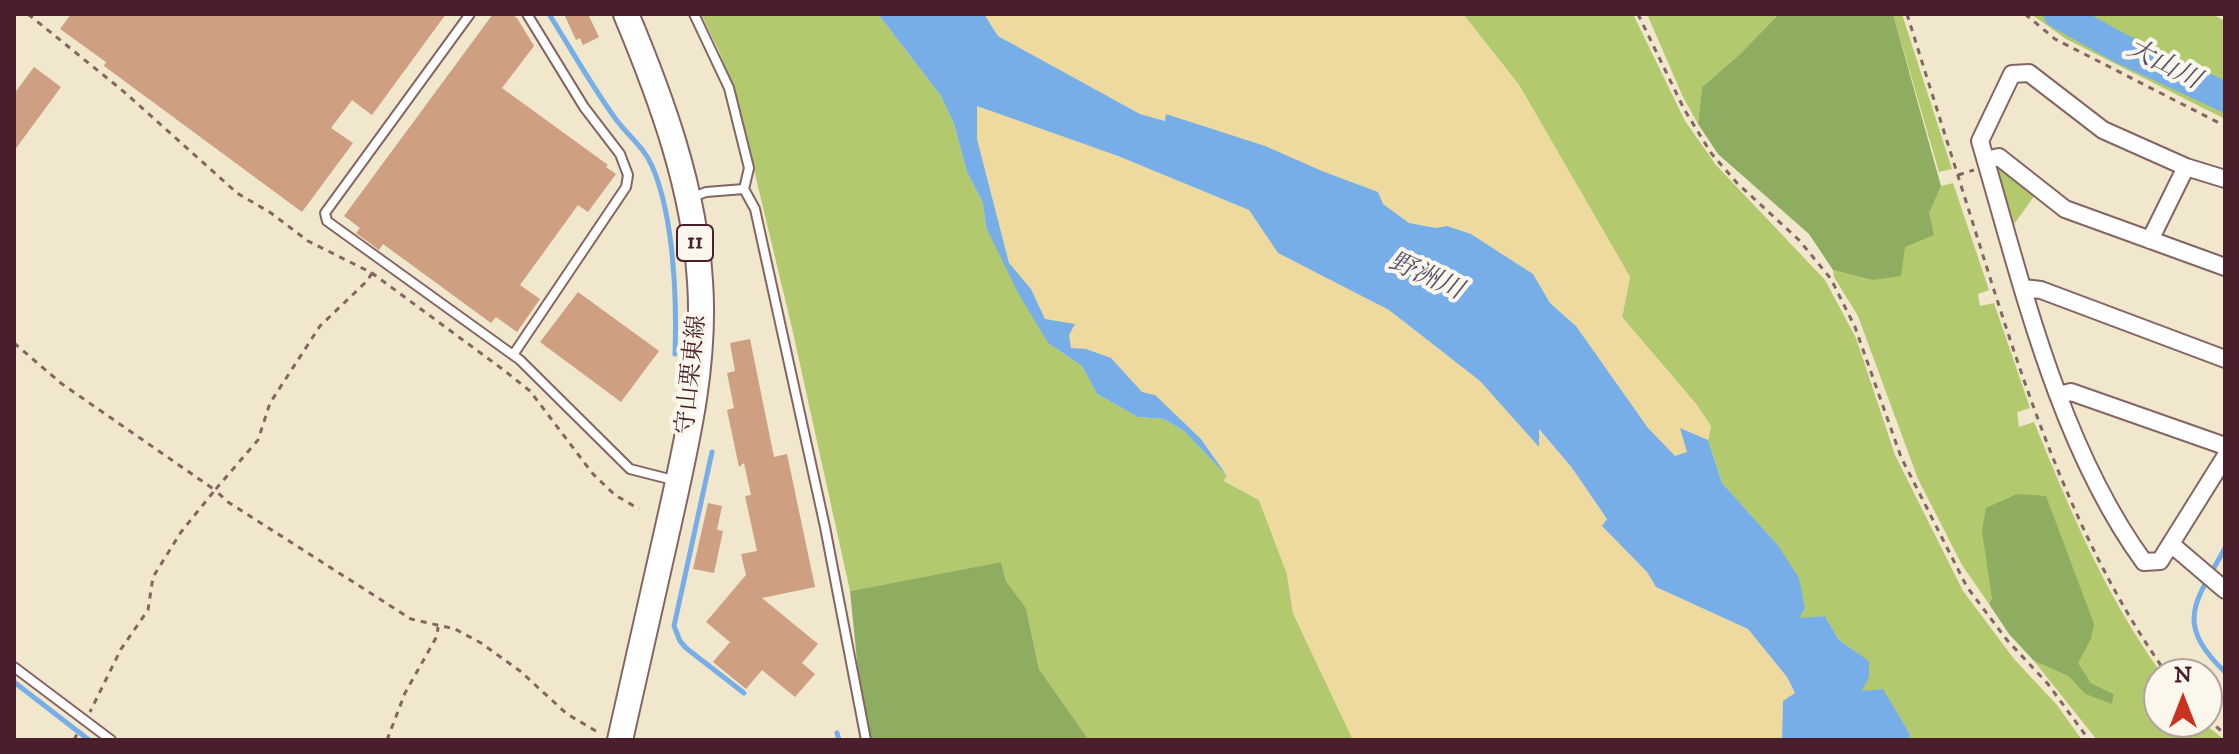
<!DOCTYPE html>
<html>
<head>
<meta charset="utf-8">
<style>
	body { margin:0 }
	#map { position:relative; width:2239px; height:754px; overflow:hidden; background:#f0e7cc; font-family:"IM FELL DW Pica",serif }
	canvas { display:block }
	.frame { position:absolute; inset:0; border:16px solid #4a1f2b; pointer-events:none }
	.north { position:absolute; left:2143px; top:658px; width:80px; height:80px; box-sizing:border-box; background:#fbf7ec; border:2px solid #b4a19f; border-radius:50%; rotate:0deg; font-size:22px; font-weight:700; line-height:32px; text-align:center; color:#4a1f2b }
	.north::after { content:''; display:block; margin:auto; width:28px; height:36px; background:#c8321e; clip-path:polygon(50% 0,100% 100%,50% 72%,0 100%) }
</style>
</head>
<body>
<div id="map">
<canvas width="2239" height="754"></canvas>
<div class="frame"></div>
<div class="north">N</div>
</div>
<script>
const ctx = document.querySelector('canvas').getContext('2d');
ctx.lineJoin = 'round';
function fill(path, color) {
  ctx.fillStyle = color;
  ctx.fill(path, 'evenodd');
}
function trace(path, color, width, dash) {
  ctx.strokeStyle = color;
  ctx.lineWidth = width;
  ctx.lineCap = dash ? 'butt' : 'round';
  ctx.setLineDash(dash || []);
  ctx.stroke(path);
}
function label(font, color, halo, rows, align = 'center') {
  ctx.font = font + ' "IM FELL DW Pica","Noto Serif JP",serif';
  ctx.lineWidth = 8;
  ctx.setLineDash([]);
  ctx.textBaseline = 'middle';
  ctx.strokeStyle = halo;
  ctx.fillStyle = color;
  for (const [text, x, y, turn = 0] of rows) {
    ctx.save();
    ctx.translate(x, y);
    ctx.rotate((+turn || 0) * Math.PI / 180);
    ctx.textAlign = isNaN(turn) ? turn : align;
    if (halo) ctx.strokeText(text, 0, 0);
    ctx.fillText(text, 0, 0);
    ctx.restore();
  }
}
fill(new Path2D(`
	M701,14H878L941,96L954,124L967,172L983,203L986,227L1048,343L1082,366L1097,394L1138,417L1164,419L1184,431L1227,476L1224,481L1259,500L1287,574L1293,613L1353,740H1089L1039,669L1026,608L1006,581L1001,562L850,591L792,328L735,91L719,51Z
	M1463,14H1633L1685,121L1716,165L1825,280L1856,338L1895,455L1963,591L2014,659L2057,705L2082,740H1909L1910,734L1883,690L1862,692L1868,661L1839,640L1825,616L1799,619L1777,544L1722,483L1708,440L1711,426L1696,404L1622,317L1630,277L1519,85Z
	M1647,14H1779L1739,55L1702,87L1698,124L1683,97Z
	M1893,14H1902L1952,169L1939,172Z
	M2031,14H2052L2181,88L2225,107V119L2066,39Z
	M2079,14H2212L2225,21V94L2131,47Z
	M1993,159L2035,195L2012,227Z
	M1953,183L1989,290L1978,294L1980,306L1994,303L2030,408L2017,412L2019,427L2034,422C2070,510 2106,597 2162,674H2159V722H2202L2225,740H2097L2034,661L2068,676L2085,694L2112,703L2114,694L2091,683L2077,663L2091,639L1992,598L1989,604L1962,565L1918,479L1858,316L1834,277L1833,270L1872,280C1902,250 1923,225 1941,186Z`), '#b3c96d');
fill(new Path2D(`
	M1779,14H1893L1941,186L1929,213L1934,235L1905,247L1901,276L1872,280L1833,270L1809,234L1718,154L1698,124L1702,87L1739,55Z
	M2017,494L2046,496L2094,624L2091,639L2078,663L2091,683L2114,694L2112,704L2085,694L2068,676L2034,661L2009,634L1989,604L1992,598L1982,531L1986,508Z
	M1001,562L1006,581L1026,608L1039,669L1089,740H869L863,721L850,591Z`), '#8ead60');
fill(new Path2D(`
	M984,14H1463L1519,85L1630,277L1622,317L1696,404L1711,426L1708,440L1681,428L1687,453L1675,457L1648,428L1576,326L1550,303L1533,274L1471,234L1447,226L1437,228L1409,223L1383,204L1378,192L1166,114V121L1140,114L998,36Z
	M976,105L1118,156L1249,210L1278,253L1389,310L1480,381L1539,446L1537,428L1572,468L1607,520L1602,526L1647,572L1656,587L1748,629L1787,677L1795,694L1783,702L1782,740H1353L1293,613L1287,574L1259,500L1224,480L1227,476L1201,439L1142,392L1111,358L1086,349H1071L1069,335L1045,319L1031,289L1009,263L977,139Z`), '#eeda9e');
fill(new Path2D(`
	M878,14H984L998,36L1140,114L1165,121L1166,114L1265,146L1322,171L1378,192L1383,204L1409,223L1436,228L1447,226L1471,234L1533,274L1550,303L1576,326L1648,428L1675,456L1687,452L1680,428L1708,440L1722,483L1777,544L1799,578L1805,608L1799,618L1825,616L1839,640L1869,661V677L1862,691L1883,689L1910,734L1909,740H1782L1783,701L1795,693L1787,677L1748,629L1656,587L1647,572L1602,526L1607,519L1572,468L1539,429V447L1480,381L1389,310L1278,253L1249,210L1118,156L977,106V139L1009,263L1031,289L1045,319L1075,324L1069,335L1071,348L1086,349L1111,358L1142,392L1155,395L1201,439L1227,476L1184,431L1164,419L1138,417L1097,394L1082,366L1048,343L1017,291L986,227L983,203L967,172L954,124L941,96Z`), '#78aee7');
trace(new Path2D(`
	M549,14C571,49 591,85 615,118C627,135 644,147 652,166C674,216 677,300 675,354
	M712,452L674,626L680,641L686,648L744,693
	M2225,548C2196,602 2173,622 2225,672
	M14,682L89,740
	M837,733L839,740`), '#78aee7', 5);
trace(new Path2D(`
	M2059,14L2122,49L2225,97`), '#78aee7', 30);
fill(new Path2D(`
	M71,14H446L372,115L352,100L331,128L353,143L302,212L104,66L106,62L60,29Z
	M493,14H511L517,18L534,46L502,88L608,165L606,167L616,174L588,212L578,205L520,285L540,299L517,332L496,317L491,323L383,244L379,250L356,233L360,228L344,216Z
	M564,14H588L599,37L583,45L580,38L576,40Z
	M34,67L61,87L14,151V94Z
	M578,292L659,351L621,402L540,342Z
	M750,339L774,457L787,454L815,587L762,598L818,644L802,663L815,674L795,697L762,670L746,689L713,662L730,642L706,622L746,575L741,554L757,551L745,496L751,495L744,463L739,467L727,410L734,408L727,373L735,371L730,343Z
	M708,503L722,506L717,530L723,531L714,573L693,569Z`), '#ce9f80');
const service = new Path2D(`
	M470,14L325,213L327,221L520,360L630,469L677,481
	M694,14L729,88L749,168L744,189
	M690,198L706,192L744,189L755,209L825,527L866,740
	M513,355L626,187L628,175L620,154L584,107L527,14
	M14,667L111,740`);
const minor = new Path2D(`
	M1986,160L1999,157L2065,209L2225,267
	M2225,179L2186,167L2103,130L2029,73L2012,74L1980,141C2021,280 2058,444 2144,562L2160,561L2225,457
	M2150,240L2186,167
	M2023,288L2041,290L2225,359
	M2059,395L2071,392L2225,446
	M2171,544L2225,590`);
const primary = new Path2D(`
	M620,740C636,669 652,598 668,527C686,446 706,365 700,281C694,188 662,100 626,14`);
trace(service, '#846563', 12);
trace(minor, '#846563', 20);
trace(primary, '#846563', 28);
trace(new Path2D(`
	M28,14L123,91L237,193L271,213L308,241L372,273L505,371L530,391L593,474L615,495L639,509
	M1638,14L1684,109L1711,153L1737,183L1799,240L1831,279L1855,327L1901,457L1967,587L2007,640L2048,684L2089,740
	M1907,14C1931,91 1956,169 1980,246C2027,395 2076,546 2167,674
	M2025,14L2055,39L2225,126
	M1958,175L1974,170
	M372,273L367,281L320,326L270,403L258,440L215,490L228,502L411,619L455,629L481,643L520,671L567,714L601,734
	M14,343L62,384L215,490L181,532L153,577L148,610L121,649L90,712
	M2207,719L2225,734
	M74,740L78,732
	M387,740L405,693L437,636L438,627`), '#846563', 3, [6, 6]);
trace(service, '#fff', 8);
trace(minor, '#fff', 16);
trace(primary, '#fff', 24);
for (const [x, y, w] of [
	[695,243,36]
]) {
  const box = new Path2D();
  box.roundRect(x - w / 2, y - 18, w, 36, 6);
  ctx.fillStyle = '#fbf7ec';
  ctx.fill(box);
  trace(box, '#4a1f2b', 2);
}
label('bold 22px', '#4a1f2b', null, [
	["11",695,243]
]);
label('24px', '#4a1f2b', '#fbf7ec', [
	["守山栗東線",693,375,-84]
]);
label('italic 26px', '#5a516d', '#fbf7ec', [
	["大山川",2163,66,27],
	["野洲川",1425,278,24]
]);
</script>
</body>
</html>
